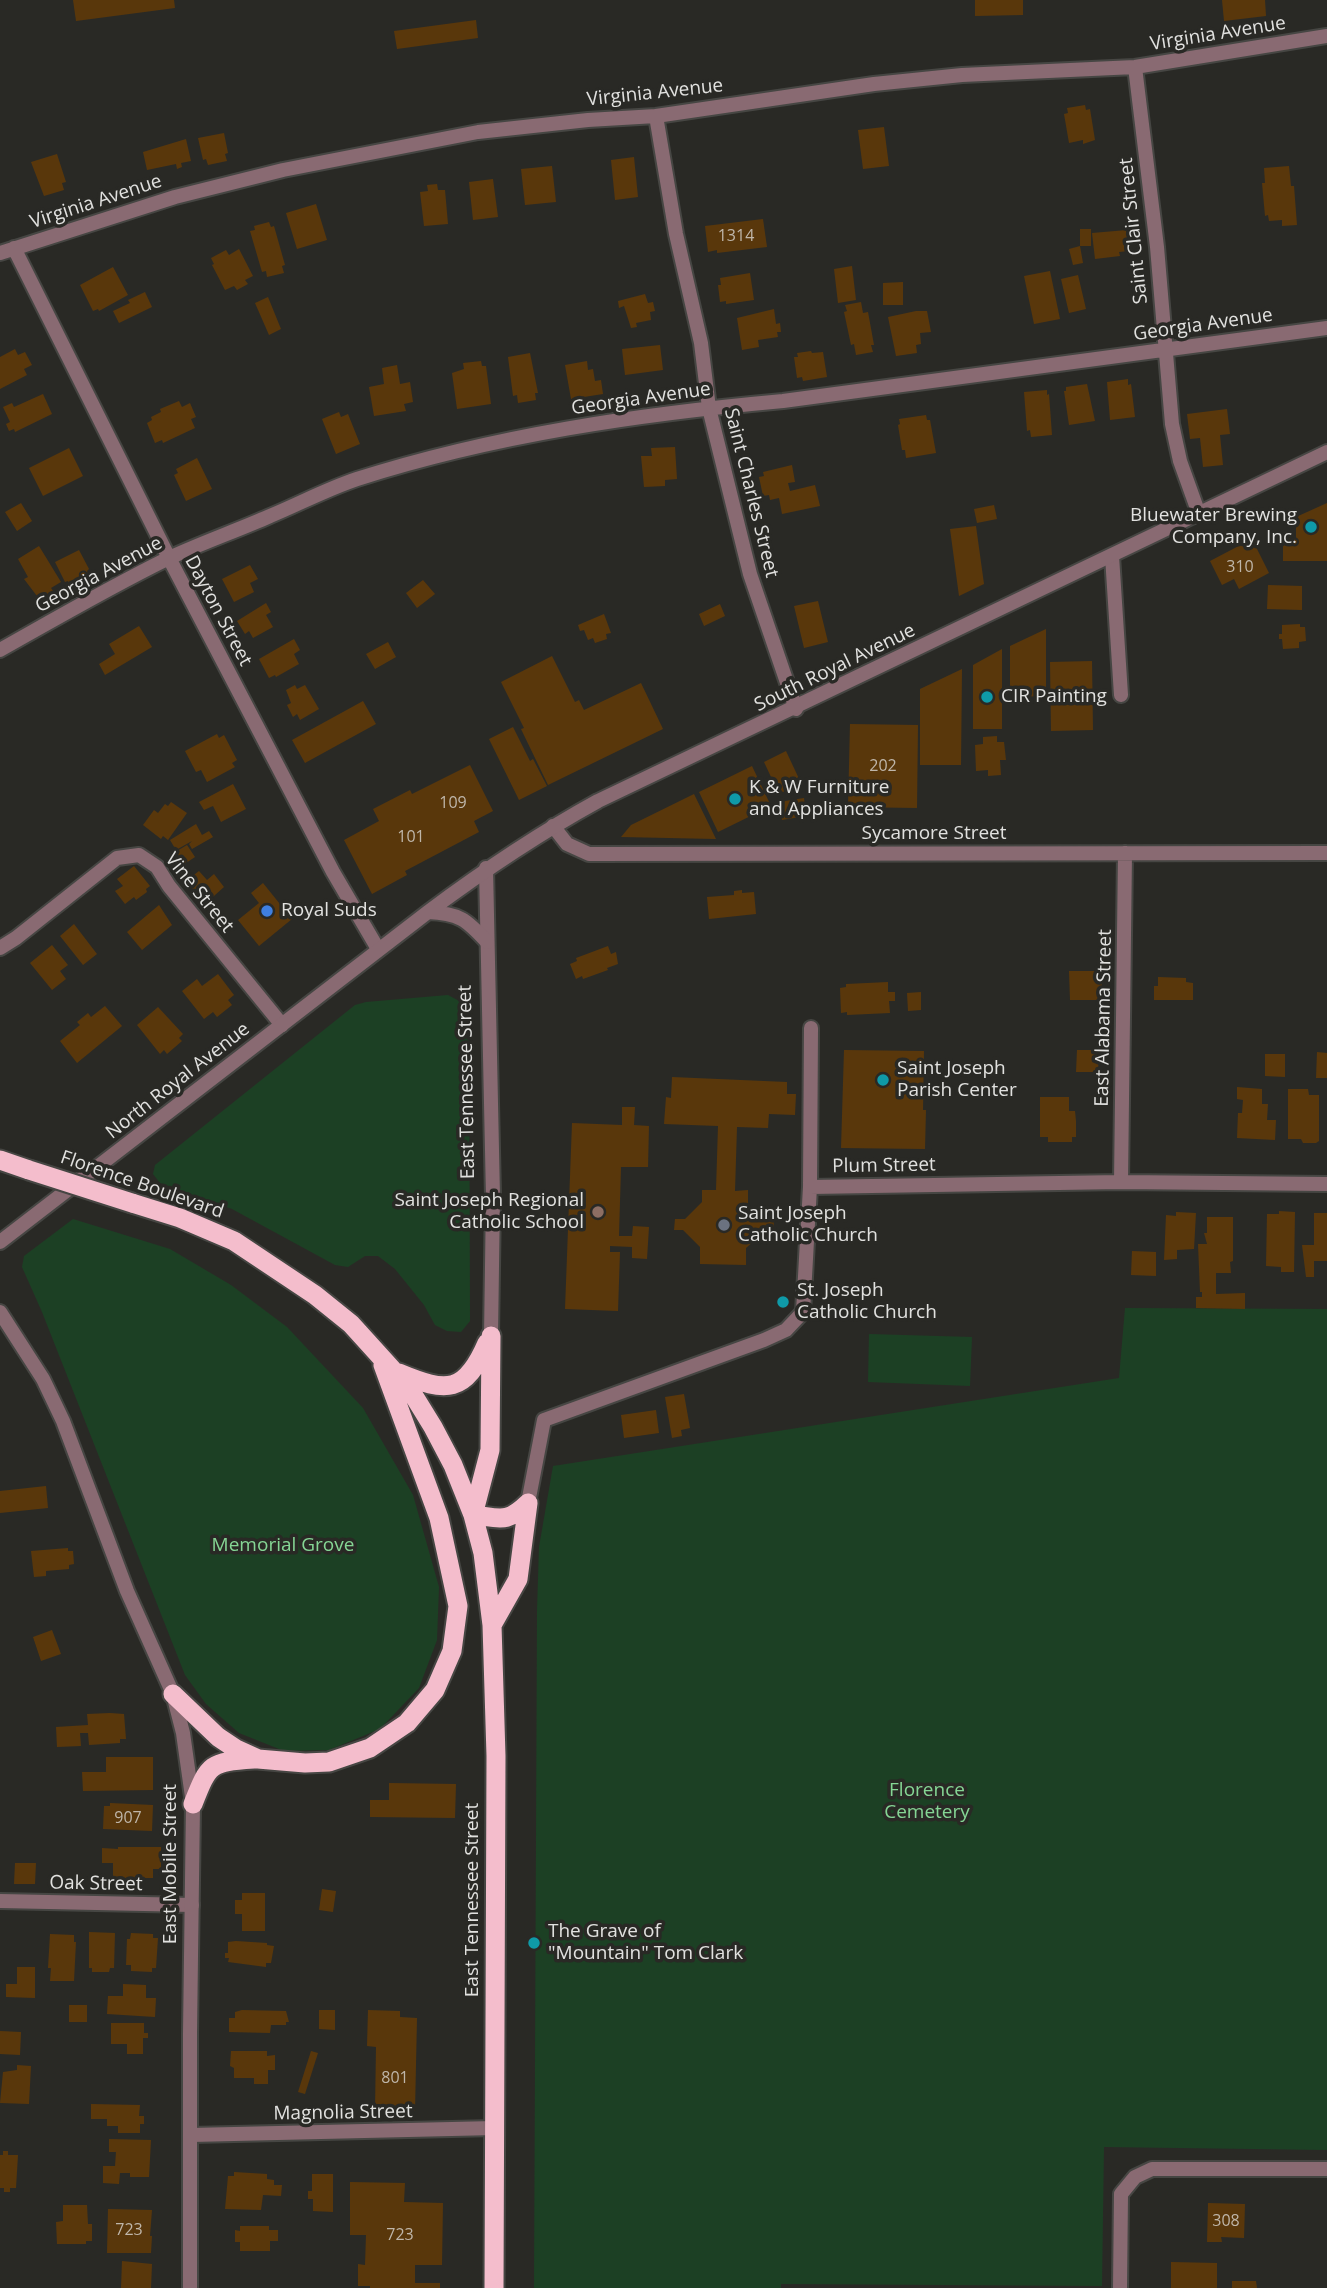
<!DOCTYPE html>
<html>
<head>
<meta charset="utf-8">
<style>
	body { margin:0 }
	canvas { display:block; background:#292925 }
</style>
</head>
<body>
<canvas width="1327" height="2288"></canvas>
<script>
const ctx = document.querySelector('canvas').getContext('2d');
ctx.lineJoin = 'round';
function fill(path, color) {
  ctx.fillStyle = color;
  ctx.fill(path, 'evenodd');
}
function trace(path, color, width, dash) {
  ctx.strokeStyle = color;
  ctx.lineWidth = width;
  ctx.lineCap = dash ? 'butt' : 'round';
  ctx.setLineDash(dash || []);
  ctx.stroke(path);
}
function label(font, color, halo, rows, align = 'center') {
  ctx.font = font + ' "Open Sans",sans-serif';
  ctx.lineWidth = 7;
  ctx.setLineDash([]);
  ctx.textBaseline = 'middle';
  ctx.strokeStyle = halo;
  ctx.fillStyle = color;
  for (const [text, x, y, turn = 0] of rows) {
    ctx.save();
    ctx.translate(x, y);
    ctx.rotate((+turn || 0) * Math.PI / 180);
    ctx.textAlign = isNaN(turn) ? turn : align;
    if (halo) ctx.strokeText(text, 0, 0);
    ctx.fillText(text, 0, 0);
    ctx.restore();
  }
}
fill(new Path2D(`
	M448,995L463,1003L469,1013L470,1321L461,1332L447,1331L435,1325L424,1305L395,1269L378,1256H365L348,1267L335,1265L232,1209L160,1183L153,1174L155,1165L355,1005L366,1002Z
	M73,1219L170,1249L231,1285L287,1327L363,1408L413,1495L439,1587L437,1640L419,1688L380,1729L329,1750L284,1751L239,1733L206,1704L185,1675L42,1312L22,1267L24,1256Z
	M1125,1308L1327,1309V2150L1104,2147L1102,2286L781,2284V2288H534L537,1611L539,1547L553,1466L1119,1378Z
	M869,1334L972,1337L970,1386L868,1382Z`), '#1c4024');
fill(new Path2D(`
	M73,0H174L175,8L76,21Z
	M975,0H1023V15L975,16Z
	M1222,0H1265L1266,16L1224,21Z
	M476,20L478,38L397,49L394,31Z
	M1085,105L1086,110L1090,109L1095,140L1083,144V140L1069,143L1064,114L1068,113L1067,108Z
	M884,127L889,166L863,169L858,130Z
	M224,133L228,153L225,154L227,161L208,165L206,159L203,160L198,138Z
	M186,139L191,161L181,163L182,167L177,169L176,164L147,170L143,152Z
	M57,154L66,182L62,183L64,190L44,196L31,162Z
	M634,157L638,197L615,200L611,160Z
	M552,166L556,202L525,205L521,169Z
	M1289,166L1291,186H1294L1297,225L1282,226V220L1269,221L1268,215L1265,216L1262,183H1265L1264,168Z
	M493,179L498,217L473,220L469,182Z
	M437,184L438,190H445L448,224L424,226L420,192L428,191L427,185Z
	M316,204L327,240L297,249L286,213Z
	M763,219L767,247L717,253V250L708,252L705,226Z
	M269,222L271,227L274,226L285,265L282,266L284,273L267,277L266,271L262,272L250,231L255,230L254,226Z
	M1080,229H1091V246H1080Z
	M1127,230L1129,251L1119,252L1120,256L1095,259L1092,233Z
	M1080,246L1083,263L1073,265L1069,249Z
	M239,249L253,276L245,280L248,284L237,290L234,286L225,290L212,265L214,264L211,258L226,250L229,255Z
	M852,266L856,300L838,303L834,269Z
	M113,267L128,295L99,311L98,309L93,311L80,285Z
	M1050,271L1060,319L1034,324L1024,276Z
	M750,273L754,300L726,304V301L720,302L718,285H721L720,278Z
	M1078,275L1086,309L1069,313L1061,279Z
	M903,282V305H883V283Z
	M145,292L152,307L119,323L113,311L130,303L128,300Z
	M645,294L648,303L653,302L655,311L650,312L651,320L636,323L637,327L631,328L624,306L619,308L618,301Z
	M268,297L281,329L269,335L255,303Z
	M861,302L863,313L868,312L874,345H871L873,352L856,355L854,344L851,345L844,312L847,311L845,305Z
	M774,309L776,324L780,323L781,332H777L778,337L758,340L759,347L742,350L737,318Z
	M916,311H927L931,332L920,333L921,344L916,345L917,353L896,356L888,317Z
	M660,345L663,370L625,375L622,349Z
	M15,349L18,355L25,352L32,365L24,369L27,375L0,389V357Z
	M811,351L812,353L823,352L827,377L803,381L802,377L797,378L794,357H798L797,353Z
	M530,353L538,393H535L536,400L518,403L517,395L513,396L508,357Z
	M481,361L482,366H486L491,404L457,409L452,373L464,369L463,363Z
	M587,361L588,370L593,369L595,381L601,380L603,394L571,399L565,365Z
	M397,365L400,384L410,382L413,402L404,404L406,411L374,416L369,387L384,384L382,368Z
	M1128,379V385L1131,384L1135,417L1110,420L1107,382Z
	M1087,384L1095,421L1069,425L1064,391H1066V387Z
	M1047,390V395L1049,394L1052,435L1031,437L1030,430L1027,431L1024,392Z
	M43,394L52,414L15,432L14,429L9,431L6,424L10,422L3,407L12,403L14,407Z
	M179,401L182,407L190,403L196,417L191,419L195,428L163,443L162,440L155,443L147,423L152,420L151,417L161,412L160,409Z
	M1227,409L1230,434L1220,435L1223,465L1203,467L1200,438L1190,439L1187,414Z
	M339,412L341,417L348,414L360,444L336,454L322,419Z
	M926,415L927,420H930L936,453L906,458L905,450H902L898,425L900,424L899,419Z
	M675,447L677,479L665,480V486L644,487L641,456H652L651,448Z
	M69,448L83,476L43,496L29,468Z
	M197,458L212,489L186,501L174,475L178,473L176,469Z
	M792,465L795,482L788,483L790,491L815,485L820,506L782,514L779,498L770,500L769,495L763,496L759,477L764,476L763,472Z
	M21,503L32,521L17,531L5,512Z
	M1327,503V561H1283V538H1296V517Z
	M994,505L997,519L977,523L974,509Z
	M976,526L984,584L959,596L950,529Z
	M1252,539L1269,573L1239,589L1234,579L1222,585L1210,561Z
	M39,546L61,582L51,588L54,592L40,600L24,579L28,577L18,559Z
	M79,550L89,569L87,571L89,576L70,586L68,581L65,582L55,562Z
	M250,565L258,579L250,583L254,592L234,602L222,579Z
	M423,580L435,594L417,608L406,593Z
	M1268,585L1302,586V610L1267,609Z
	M818,601L828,642L804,648L794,606Z
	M266,603L271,612L266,615L273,627L253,638L249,631L245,634L237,621Z
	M720,604L725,616L704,626L699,614Z
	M604,614L611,633L606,634L607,639L595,643L593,638L588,640L584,630L580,631L578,625Z
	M1300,624V627H1305L1306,641L1299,642V648L1283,649L1282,639H1279V634H1282V625Z
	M139,626L152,647L105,675L99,664L115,654L109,644Z
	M1046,629V697L1024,696L1023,686L1010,687V646Z
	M294,639L300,650L294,654L299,664L276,677L275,675L269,678L259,659Z
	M388,642L396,657L375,669L366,654Z
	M1002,649V729H973V665Z
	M552,656L575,702L579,700L584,710L641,683L663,729L548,785L521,729L524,728L501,682Z
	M1092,661L1093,730L1051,731L1050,662Z
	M962,669L961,765H920V689Z
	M295,685L297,689L305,685L319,709L300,720L297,714L293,717L287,705L291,703L286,690Z
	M363,701L376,724L305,763L292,740Z
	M850,724L918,725L917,808L848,807Z
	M513,727L530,761L533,759L547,786L519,800L489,739Z
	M217,734L219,738L224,735L237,760L232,763L235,767L207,782L201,770L196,772L185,751Z
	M997,736V742H1004L1006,760H1000L1001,775L988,776V770L976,771L975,745L983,744V737Z
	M786,751L801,783L779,794L764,762Z
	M470,765L493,811L474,821L479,832L405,871L407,875L372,894L344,840L379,821L373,809L410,790L412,794Z
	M752,766L771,806L718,832L699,792Z
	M233,784L246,809L221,822L213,806L204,810L199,802Z
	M694,794L716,839L621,837L631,825Z
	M804,798L806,816L782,820L779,802Z
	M171,802L187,813L168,840L163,836L161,839L143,825L154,810L158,813L165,804L168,806Z
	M196,824L202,835L209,831L213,837L192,849L189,844L192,841L176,850L170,840Z
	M187,845L195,857L180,867L172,854Z
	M134,866L150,886L146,889L147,892L136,900L134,897L125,904L115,891L123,886L117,879Z
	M199,871L207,880L214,874L224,887L205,904L186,881Z
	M263,883L292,919L259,946L238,920L259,903L251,893Z
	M742,890V893L754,892L756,914L709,919L707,897L734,895V891Z
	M159,905L172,925L142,950L127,932Z
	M74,924L97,954L83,965L60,936Z
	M52,945L68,965L60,971L66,979L52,990L30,963Z
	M608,946L611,954L616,952L618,964L607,968L608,970L583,979L582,976L576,979L570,964L577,961L576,958Z
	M1069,971H1102V1000H1070Z
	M218,974L234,995L228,1000L232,1005L217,1017L213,1012L204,1019L182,991L197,979L202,986Z
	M1158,977L1186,978V982L1193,983V1000H1154V986H1158Z
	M888,982V992H895V1001H889L890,1013L847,1015V1012L841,1013L840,988L846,987V984Z
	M921,992V1010L908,1011L907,993Z
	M105,1006L122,1026L77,1063L60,1041L80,1025L77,1022L88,1013L91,1017Z
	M158,1007L183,1034L179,1038L182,1041L167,1054L164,1050L160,1054L137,1025Z
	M844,1050L924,1051L923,1110H926L925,1149L841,1148Z
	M1077,1050H1099L1098,1072H1076Z
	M1317,1052L1327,1053V1078H1316Z
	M1265,1054H1285V1077L1265,1076Z
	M672,1077L787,1082V1094H796L795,1115L769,1114L768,1128L737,1127L735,1191L748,1190V1205L763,1220L774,1221L773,1234L763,1233L746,1248V1265L700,1264V1247L683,1230H674L675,1219H685L702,1202V1190H716L718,1126L664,1124L666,1097L671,1098Z
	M1237,1087L1262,1089V1104H1268L1267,1120H1276L1275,1140L1237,1138L1238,1113H1242L1243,1100L1237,1099Z
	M1288,1089H1308L1309,1095H1319V1141L1316,1143H1303L1301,1139H1288Z
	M1040,1097H1069V1111H1075L1076,1121V1137H1072V1142H1048V1137H1040Z
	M622,1107H635L634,1125L649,1126L648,1167H621L619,1236H632L633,1226L649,1227L647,1259L632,1258V1247L610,1246V1252H620L618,1311L565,1309L572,1123L622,1125Z
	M1279,1211L1295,1212L1294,1272H1281V1267L1266,1266L1267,1214H1279Z
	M1176,1212L1196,1213L1194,1249L1177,1250V1259L1164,1260L1166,1215L1176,1216Z
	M1314,1213H1327V1261H1314V1277H1306L1302,1245H1314Z
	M1207,1217H1233V1261L1230,1262L1231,1273H1216V1294L1245,1293V1309L1196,1308V1297H1202V1292H1200L1198,1244H1207L1204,1233H1207Z
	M1132,1251L1156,1252V1276L1131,1275Z
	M684,1394L690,1428L681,1430L682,1436L672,1438L665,1397Z
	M656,1410L659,1433L624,1438L621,1415Z
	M46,1486L48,1508L0,1513V1491Z
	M68,1548V1551H73L74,1564L69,1565V1569L46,1571V1576L34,1577L31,1551Z
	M52,1630L61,1654L41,1661L33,1637Z
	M110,1713L124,1714L126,1739H120V1743L89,1745L88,1733H80L81,1746L57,1747L56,1727L88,1725L87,1714Z
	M106,1757H153V1790L83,1791L82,1772H106Z
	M389,1783L456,1784L455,1818L370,1817V1800H389Z
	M110,1803L153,1805L152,1831L103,1829L104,1806H110Z
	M118,1847H161V1869H153V1878H144V1880L113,1878V1863H102V1848L118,1849Z
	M15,1863H36L35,1884H14Z
	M322,1889L336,1891L333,1912L319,1910Z
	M242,1893H265V1931H242V1914H235V1900H242Z
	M89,1932L115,1933L114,1968H110L109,1972H92V1968H89Z
	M131,1933L153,1934V1938H158L156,1968H152V1972L131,1971V1965H126L127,1939H130Z
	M50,1934L74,1935V1942H76L74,1981H50L51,1968H48Z
	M236,1941L267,1943V1945L274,1946L271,1963H266V1967L228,1962L229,1958H225V1953H228V1942Z
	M17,1967H35V1998L6,1997V1984H17Z
	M123,1984L146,1985V1998H156L155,2017L107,2014L108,1996H123Z
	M69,2005H87V2022H69Z
	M242,2010L286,2011L289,2022H286V2025H271L270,2033L229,2032V2018H235V2012Z
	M319,2010H335V2030L319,2029Z
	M368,2010L400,2011V2017L417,2018L415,2111L375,2110L376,2047L367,2046Z
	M111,2023H144V2033H148V2038H143V2054H127V2044H111Z
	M0,2031L21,2032L20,2055L0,2054Z
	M231,2051H267V2056L275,2055V2070H268V2084H254V2078H234V2068L230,2066Z
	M311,2051L318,2053L305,2094L298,2092Z
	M17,2065L31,2066L29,2104L0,2103L3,2072L17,2070Z
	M91,2104L140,2105L139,2116H144V2124H140V2133H118V2126H107V2119H91Z
	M109,2139L151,2140L149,2177H130V2173H120L119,2184L103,2183V2166H115L116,2152H109Z
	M3,2151H8V2155H18L16,2188H10V2192H4V2188H0V2155H3Z
	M234,2172L267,2174V2179L274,2180V2185H282L281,2196L263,2195L261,2210L225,2209L228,2176H234Z
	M312,2174H333V2212L313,2211V2199H308V2191H312Z
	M350,2182L405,2183L404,2202L443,2203L442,2265H415V2283H440V2288H370V2286H358V2264L365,2265L366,2235H350Z
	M1208,2203L1245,2204L1244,2238L1221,2237L1222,2242H1207Z
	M63,2205H87L88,2224H92V2241H86V2244H57L56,2222L63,2221Z
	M108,2209L152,2210L150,2236H152L151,2253H107Z
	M240,2226H269V2230H278V2241H270V2251H240V2242H235V2230L240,2231Z
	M122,2261L152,2264L151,2288H121Z
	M1171,2262L1217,2263V2288H1171Z
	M1232,2281H1256L1257,2288H1232Z`), '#59370b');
const minor = new Path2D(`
	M1135,67L1157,247L1172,424L1180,461L1199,514
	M656,116L676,234L701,343L709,408L750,574L796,709
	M14,248L169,558L333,872L378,949
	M0,253L175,197L283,170L478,132L588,120L656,116L874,84L962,75L1135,67L1327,36
	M1112,556L1121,695
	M0,650C55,619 110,587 167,559C201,543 236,531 270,516C299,504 327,489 357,479C495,435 640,414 783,401L1327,328
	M553,826L567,844L589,854L1327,853
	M486,868L493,1197L491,1336
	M0,948L16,938L117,858L139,855L157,867L169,886L282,1025
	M1121,1182L1125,853
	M810,1187L1121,1182L1327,1184
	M528,1503L544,1420L764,1340L786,1330L803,1312L810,1187L811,1028
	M0,1901L192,1905
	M191,2135L495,2128
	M1120,2288L1121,2194L1135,2177L1152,2169H1327`);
const tertiary = new Path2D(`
	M428,912C459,913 467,920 487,942
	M0,1242L428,912C483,871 538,834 598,801L1327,452
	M0,1312L43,1379L63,1421L127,1591L173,1694L183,1733L193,1804L190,2033V2288`);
const trunk = new Path2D(`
	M0,1160L29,1170
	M132,1203L180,1218L234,1241L315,1295L351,1324L409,1388L433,1427L453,1465L473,1515L483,1553L492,1625L496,1756L494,2288
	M399,1373C447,1393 465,1394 487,1343
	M473,1515L490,1450L491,1336
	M473,1515C501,1518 506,1524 528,1503
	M492,1625L518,1579L528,1503
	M173,1694L218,1737L236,1749L258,1759L305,1763L329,1762L370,1748L407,1723L435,1690L452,1651L458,1606L439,1518L383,1365
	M193,1804C209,1763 210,1762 254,1759`);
trace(minor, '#464643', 18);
trace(tertiary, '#464643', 18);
trace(trunk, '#464643', 23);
trace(minor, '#896a72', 14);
trace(tertiary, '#896a72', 14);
trace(trunk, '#f4bdcc', 19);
const trunkBridge = new Path2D(`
	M29,1170L132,1203`);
trace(trunkBridge, '#464643', 23, []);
trace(trunkBridge, '#f4bdcc', 19);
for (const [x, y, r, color] of [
	[1311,527,7,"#0f9aa8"],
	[987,697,7,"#0f9aa8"],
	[735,799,7,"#0f9aa8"],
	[267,911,7,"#3f7fe0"],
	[883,1080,7,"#0f9aa8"],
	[598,1212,7,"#8d6e63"],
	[724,1225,7,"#6b7280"],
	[783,1302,7,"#0f9aa8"],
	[534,1943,7,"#0f9aa8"]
]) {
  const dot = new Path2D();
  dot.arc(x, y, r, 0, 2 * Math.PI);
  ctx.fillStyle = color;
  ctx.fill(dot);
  trace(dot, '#292925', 2.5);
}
label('16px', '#bfb6aa', null, [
	["1314",736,236],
	["310",1240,567],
	["202",883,766],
	["109",453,803],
	["101",411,837],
	["907",128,1818],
	["801",395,2078],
	["308",1226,2221],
	["723",129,2230],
	["723",400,2235]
]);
label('19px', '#e1e1df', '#292925', [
	["Virginia Avenue",1218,34,-9],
	["Virginia Avenue",655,93,-6],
	["Virginia Avenue",96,202,-18],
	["Saint Clair Street",1134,231,-96],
	["Georgia Avenue",1203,325,-8],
	["Georgia Avenue",641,399,-8],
	["Saint Charles Street",751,493,76],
	["Georgia Avenue",99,575,-28],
	["Dayton Street",218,611,62],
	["South Royal Avenue",835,668,-26],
	["Sycamore Street",934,834],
	["Vine Street",199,893,51],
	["East Alabama Street",1104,1018,-89],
	["North Royal Avenue",178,1081,-38],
	["East Tennessee Street",467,1082,-91],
	["Plum Street",884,1166,-1],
	["Florence Boulevard",142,1185,19],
	["East Mobile Street",171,1864,-90],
	["Oak Street",96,1884,1],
	["East Tennessee Street",473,1900,-90],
	["Magnolia Street",343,2113,-1]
]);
label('19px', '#e1e1df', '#292925', [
	["Bluewater Brewing",1297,516,"right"],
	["Company, Inc.",1297,538,"right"],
	["CIR Painting",1001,697],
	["K & W Furniture",749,788],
	["and Appliances",749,810],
	["Royal Suds",281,911],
	["Saint Joseph",897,1069],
	["Parish Center",897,1091],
	["Saint Joseph Regional",584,1201,"right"],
	["Catholic School",584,1223,"right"],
	["Saint Joseph",738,1214],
	["Catholic Church",738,1236],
	["St. Joseph",797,1291],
	["Catholic Church",797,1313],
	["The Grave of",548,1932],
	["\"Mountain\" Tom Clark",548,1954]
], 'left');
label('19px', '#85d594', '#292925', [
	["Memorial Grove",283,1546],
	["Florence",927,1791],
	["Cemetery",927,1813]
]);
</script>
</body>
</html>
